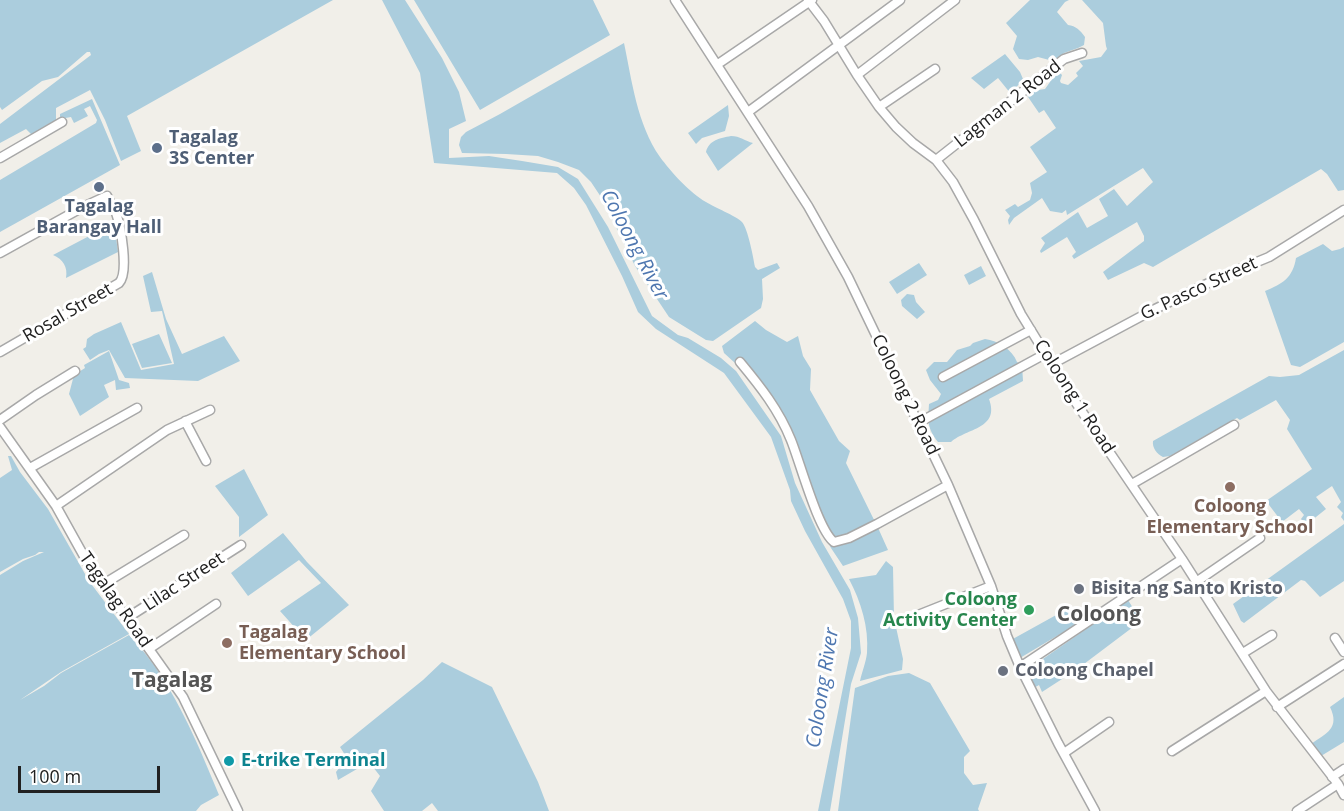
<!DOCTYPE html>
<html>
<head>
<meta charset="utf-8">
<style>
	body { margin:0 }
	#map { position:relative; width:1344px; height:811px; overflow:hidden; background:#f1efe9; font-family:"Open Sans",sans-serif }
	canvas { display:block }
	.scale { position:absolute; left:18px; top:766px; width:142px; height:27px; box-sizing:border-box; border:3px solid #212121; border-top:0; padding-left:8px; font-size:18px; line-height:21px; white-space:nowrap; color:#212121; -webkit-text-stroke:4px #fff; paint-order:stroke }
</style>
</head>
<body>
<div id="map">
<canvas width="1344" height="811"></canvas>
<div class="scale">100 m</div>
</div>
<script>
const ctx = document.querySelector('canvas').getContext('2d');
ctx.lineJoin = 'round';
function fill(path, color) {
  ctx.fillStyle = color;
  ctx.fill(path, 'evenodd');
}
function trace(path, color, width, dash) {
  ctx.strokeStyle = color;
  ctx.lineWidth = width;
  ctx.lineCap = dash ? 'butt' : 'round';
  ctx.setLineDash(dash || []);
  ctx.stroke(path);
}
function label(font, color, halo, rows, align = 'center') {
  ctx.font = font + ' "Open Sans",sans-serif';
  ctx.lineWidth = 6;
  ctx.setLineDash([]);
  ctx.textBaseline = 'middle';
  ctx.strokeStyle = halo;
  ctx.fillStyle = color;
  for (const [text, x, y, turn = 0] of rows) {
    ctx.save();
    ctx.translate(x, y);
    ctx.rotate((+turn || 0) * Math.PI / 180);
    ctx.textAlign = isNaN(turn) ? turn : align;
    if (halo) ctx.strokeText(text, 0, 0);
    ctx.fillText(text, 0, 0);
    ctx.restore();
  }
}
fill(new Path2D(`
	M0,0H333L127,116L141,151L121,161L105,120L90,90L56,108V121L32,135L26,129L0,143V124L91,55L90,52H87L58,77L42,81L2,110L0,107Z
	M382,0H405L442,58L459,92L466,121L449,129V158L489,156L522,161L558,167L578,179L608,227L652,316L678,335L688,338L721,358L736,371L781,436L795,483L822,542L850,590L858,618L861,653L851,684L830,811H818L851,648V621L843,599L805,531L791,501L790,490L771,437L724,373L656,329L638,312L622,276L586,205L574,188L557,173L434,163L420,73Z
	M414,0H593L610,35L480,110Z
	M1030,0H1069L1065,2L1057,12L1068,25C1076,26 1080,30 1085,37L1084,45L1078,48L1064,53L1053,61L1038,57L1028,60L1019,59L1013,49L1017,36L1006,23Z
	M1082,0H1344V190L1338,191L1327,174L1321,169L1153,267L1144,263L1108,280L1103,272L1144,241V236L1137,222L1074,259L1072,256L1076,252L1067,237L1041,253L1040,251L1045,243L1041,238L1078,212L1087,228L1108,216L1099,199L1114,189L1127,206L1153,182L1143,168L1067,215L1066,210L1062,213L1050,211L1042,198L1014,218L1009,225L1008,220L1010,216L1005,210L1015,204L1018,207L1030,200L1032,193L1030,183L1047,172L1030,147L1056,128L1044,110L1039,113L1026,94L1034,88L1038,90L1045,89L1050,82L1049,77L1058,71L1062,75L1060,81L1061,83L1068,85L1078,76L1076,73L1083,66L1079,61L1101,57L1107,49L1106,46L1103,23Z
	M624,43C632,81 637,124 660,157C671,172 690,193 706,202C714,207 736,216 742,222C748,229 753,256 755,267L758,270L777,263L780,268L762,279L763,299L761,308L713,341L706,340L669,317L635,266L603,200L591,182L579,170L558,162L538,156L506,154L462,153L459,145L461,137L466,132L500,114Z
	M1005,54L1020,72L1023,79L1011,94L998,78L984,89L971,78Z
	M92,99L120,165L0,232V180L96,123L97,120L90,106L84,109L88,116L74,123L71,117L60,119V114Z
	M728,105L729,116L725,131L702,138L696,144L688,133Z
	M731,136C740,136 745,141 753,143L718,171L706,152C709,140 720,138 731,136Z
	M114,223L118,252L66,278C68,267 63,259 53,255Z
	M1323,244L1332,251L1340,249L1344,247V342L1300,367L1291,365L1265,291C1282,284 1293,278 1296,258Z
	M919,263L927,275L897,294L889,282Z
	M981,266L986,276L969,285L964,275Z
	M152,272L166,319L182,354L224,336L240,361L198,381L125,378L109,350L99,354L90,360L83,349L86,347L87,339L94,334L121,322L141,370L174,364L162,311L151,312L143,276Z
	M907,294L914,295L916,302L925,312L917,319L902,306L901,300Z
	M755,321L766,330L787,342L798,336L803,356L811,369L810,390L839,441L850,451L846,463L879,530L888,550L843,566L831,548L801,484L786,435L776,416L747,374L724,353L722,346Z
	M159,334L172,363L142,368L132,344Z
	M985,339C998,341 1012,349 1017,362L1022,365L1023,381L989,399C1000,429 967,428 951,442H938C927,428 928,421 929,404L938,400L941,394L930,380L926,370L934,362H947L957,350L970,346L973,343Z
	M1344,350V521L1341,517L1343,513L1337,507L1341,502L1332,486L1316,497L1326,509L1306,525L1301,519L1304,515L1299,509L1282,522L1266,501L1312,469L1287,429L1290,420L1276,400L1240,420L1237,418L1170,456L1163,457C1157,454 1152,448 1153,441L1269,376L1280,377L1299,375Z
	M109,351L119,380L129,383L130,388L116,390L115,380L104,385L109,397L80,416L69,394L74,375L85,368L84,365Z
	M8,456H11L20,472L48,509L89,581L129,634L61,672L20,700L44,686L61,673L129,635C136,643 144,651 150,660C180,700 200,749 219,795L201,805L196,811H0V575L23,561L44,552H39L35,555L23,559L0,572V478L12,470Z
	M244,469L268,515L239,537V517L215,486Z
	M1344,524V581L1320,597L1305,581L1301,580L1244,623L1241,621L1233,604Z
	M283,533L307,562L349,605L306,640L280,611L321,583L299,560L248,596L231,573Z
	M886,561L893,567L894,618L903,659L902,670L860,681C862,672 866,662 867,653C869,627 861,602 849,579L876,575Z
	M1128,600L1141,621L1076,670L1042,692L1039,685L1034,688L1024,672Z
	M1067,609L1077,624L1020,658L1011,640Z
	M442,662L492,687L538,782L549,811H438L432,803L422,811H384L371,791L380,776L369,762L338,780L336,772L347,758L340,747L423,680Z
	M909,673L930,683L970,751L964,757V773L973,785L987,783L978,809L979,811H838L855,688L888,676Z
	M1344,697V742L1321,756L1311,744C1327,733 1340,728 1330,707Z`), '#abcddd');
const street = new Path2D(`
	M675,0L808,206L848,277L948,485L991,586L1007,636L1020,667L1058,743L1095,811
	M808,0L824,21L857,75L879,107L896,127L913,143L936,160L953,182L974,220L1021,314L1070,394L1182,559L1266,691L1338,784L1344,795
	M718,64L812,0
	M857,75L955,0
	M879,107L935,69
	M748,112L900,0
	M0,158L62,122
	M936,160L1064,59L1082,53
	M0,253L83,207L107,196C110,202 113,208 116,213C121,227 129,273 119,283L0,352
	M740,362C760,386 779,410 791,440C800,462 818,530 834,542L849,538L877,524L948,485
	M1052,364L1153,310L1223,276L1269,257L1344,210
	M943,377L1031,330
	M0,420L36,395L75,371
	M185,421L206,461
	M918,423L1045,354
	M0,427L56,506L95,576L127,618L183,697L238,811
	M30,468L137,408
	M1132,484L1234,425
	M56,506L167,430L210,410
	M1196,582L1260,538
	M102,585L184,535
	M913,617L991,586
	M127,618L241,545
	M1335,638L1344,652
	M149,649L216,604
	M1243,653L1272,635
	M1020,667L1182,559
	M1277,707L1344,664
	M1172,751L1266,691
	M1064,753L1109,722
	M1332,777L1344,769
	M1297,811L1338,784`);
trace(street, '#a8a8a8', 11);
trace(street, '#fff', 8);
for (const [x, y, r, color] of [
	[157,148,6,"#5c6f8a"],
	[99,187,6,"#5c6f8a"],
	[1230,487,6,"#8d6e63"],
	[1079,589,6,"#6b7280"],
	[1029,610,6,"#2e9e5b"],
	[227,643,6,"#8d6e63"],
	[1003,671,6,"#6b7280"],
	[229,761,6,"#0f9aa8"]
]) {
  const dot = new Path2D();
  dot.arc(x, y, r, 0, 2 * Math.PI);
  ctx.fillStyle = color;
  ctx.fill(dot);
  trace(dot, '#fff', 2);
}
label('18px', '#212121', '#fff', [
	["Lagman 2 Road",1008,104,-38],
	["G. Pasco Street",1199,289,-25],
	["Rosal Street",68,313,-30],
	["Coloong 2 Road",905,395,64],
	["Coloong 1 Road",1074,397,57],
	["Lilac Street",184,582,-33],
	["Tagalag Road",115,600,55]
]);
label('bold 18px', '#4e5e75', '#fff', [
	["Tagalag",169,138],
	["3S Center",169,159],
	["Tagalag",99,207,"center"],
	["Barangay Hall",99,228,"center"]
], 'left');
label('bold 18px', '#785e54', '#fff', [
	["Coloong",1230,507],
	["Elementary School",1230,528],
	["Tagalag",239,633,"left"],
	["Elementary School",239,654,"left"]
]);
label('bold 18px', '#5b616d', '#fff', [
	["Bisita ng Santo Kristo",1091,589],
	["Coloong Chapel",1015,671]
], 'left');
label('bold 18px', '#27864d', '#fff', [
	["Coloong",1017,600],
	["Activity Center",1017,621]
], 'right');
label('bold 18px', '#0d838f', '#fff', [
	["E-trike Terminal",241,761]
], 'left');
label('italic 20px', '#4f77b0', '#fff', [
	["Coloong River",634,245,62],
	["Coloong River",823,688,-81]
]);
label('bold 21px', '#545454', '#fff', [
	["Coloong",1099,615],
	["Tagalag",172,681]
]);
</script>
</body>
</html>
